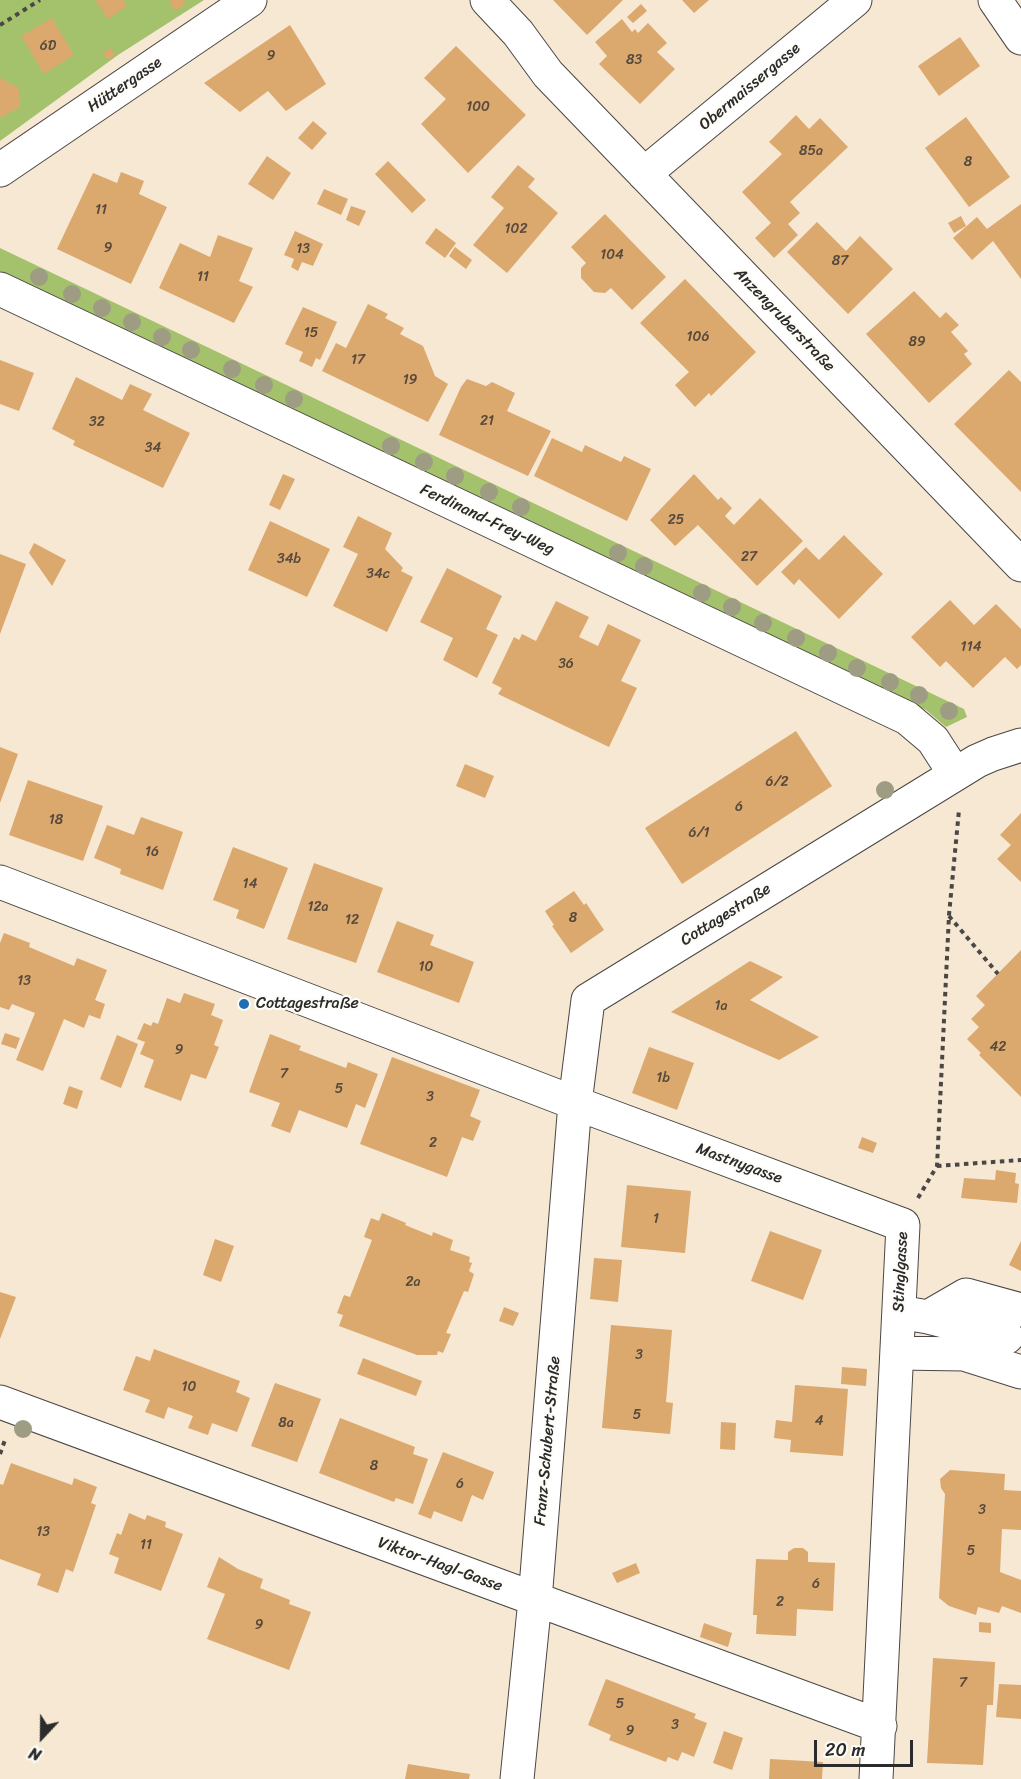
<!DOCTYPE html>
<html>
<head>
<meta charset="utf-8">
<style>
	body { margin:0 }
	#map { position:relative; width:1021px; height:1779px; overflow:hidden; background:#f7e8d4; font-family:Sriracha,sans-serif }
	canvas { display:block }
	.north { position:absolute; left:12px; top:1707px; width:60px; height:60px; -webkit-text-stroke:4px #fdfcf7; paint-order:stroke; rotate:202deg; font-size:16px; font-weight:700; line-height:24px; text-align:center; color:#2b2b2b }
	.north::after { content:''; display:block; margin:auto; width:21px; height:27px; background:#2b2b2b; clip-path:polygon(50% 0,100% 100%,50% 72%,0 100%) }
	.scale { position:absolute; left:814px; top:1740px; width:99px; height:27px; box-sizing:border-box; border:3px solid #2b2b2b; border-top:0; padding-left:8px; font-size:18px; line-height:21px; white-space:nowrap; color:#2b2b2b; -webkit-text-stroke:4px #fdfcf7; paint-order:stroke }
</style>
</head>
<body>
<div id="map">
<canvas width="1021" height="1779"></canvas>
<div class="north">N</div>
<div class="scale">20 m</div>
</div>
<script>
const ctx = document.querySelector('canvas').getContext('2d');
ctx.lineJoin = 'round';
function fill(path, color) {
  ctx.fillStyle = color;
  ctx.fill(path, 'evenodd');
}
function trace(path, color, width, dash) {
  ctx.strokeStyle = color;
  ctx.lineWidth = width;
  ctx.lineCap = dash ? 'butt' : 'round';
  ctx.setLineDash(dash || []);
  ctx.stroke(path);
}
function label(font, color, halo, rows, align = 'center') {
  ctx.font = font + ' Sriracha,sans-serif';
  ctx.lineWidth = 4.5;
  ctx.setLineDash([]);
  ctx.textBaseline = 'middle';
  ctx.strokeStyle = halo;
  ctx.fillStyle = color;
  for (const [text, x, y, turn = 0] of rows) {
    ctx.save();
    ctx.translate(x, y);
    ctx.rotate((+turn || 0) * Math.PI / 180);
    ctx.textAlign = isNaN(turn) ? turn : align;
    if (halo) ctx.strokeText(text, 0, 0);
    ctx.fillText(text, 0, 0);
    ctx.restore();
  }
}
fill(new Path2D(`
	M0,0H204L118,55L0,141Z
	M0,248L964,709L967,717L946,727L926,710L0,271Z`), '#a3c26b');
fill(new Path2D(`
	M95,0H123L127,6L108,19Z
	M169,0H183L186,4L175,11Z
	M553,0H623L587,35Z
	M682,0H709L694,13Z
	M641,4L647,11L633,23L627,17Z
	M52,18L74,55L44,74L21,36Z
	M622,19L632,32L635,29L638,33L648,23L667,43L657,52L675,69L640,104L599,64L607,56L595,42Z
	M290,25L326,84L286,111L268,91L240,112L204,83Z
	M960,37L980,66L939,96L918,66Z
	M456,46L526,115L468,173L421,124L446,99L424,78Z
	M111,48L115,55L108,60L103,53Z
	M0,78L19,88L20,107L0,118Z
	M796,115L809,129L820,118L848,147L790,202L800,213L788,224L798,235L774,258L755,238L771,223L742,192L782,154L769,142Z
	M966,117L1010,177L969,207L925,148Z
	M313,121L327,133L312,150L298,138Z
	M267,156L291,173L273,200L248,184Z
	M388,161L426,200L412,213L375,174Z
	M518,165L535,179L528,187L558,213L507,273L473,245L504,208L491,197Z
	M121,172L144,181L139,194L167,207L131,284L57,249L93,173L117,183Z
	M324,189L348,199L341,215L317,204Z
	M1021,204V279L993,241L972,260L953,238L977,217L987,229Z
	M351,206L366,211L359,226L346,220Z
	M605,214L666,277L632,310L611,288L605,293L594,292L581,278V268L586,263L571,247Z
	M961,216L966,226L954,233L948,223Z
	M817,222L846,251L860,236L893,269L848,314L787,252Z
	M436,228L456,243L445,258L425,243Z
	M295,231L323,244L313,266L302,262L298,271L291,267L294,259L284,255Z
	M218,235L253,248L239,281L253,287L234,323L159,288L180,243L210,257Z
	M455,247L472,260L466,269L449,256Z
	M685,279L756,352L711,396L709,393L695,407L675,385L689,372L640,323Z
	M914,291L940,318L946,312L959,325L951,332L968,351L964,354L972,364L929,403L866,334Z
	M368,304L388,314L385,318L404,328L400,334L423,346L435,376L448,384L428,422L322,371L336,343L346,348Z
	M303,307L337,322L320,360L316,358L312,367L299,361L303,352L285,344Z
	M0,360L34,373L19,411L0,404Z
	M1009,370L1021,382V492L954,424Z
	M76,377L122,400L130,384L152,394L143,410L190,433L163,488L73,445L75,441L52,429Z
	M467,379L486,386L492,382L515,393L507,411L551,431L528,476L439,435L461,387Z
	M552,438L582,452L585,445L621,462L624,456L651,469L627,521L534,476Z
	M283,474L295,479L280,510L269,505Z
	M694,474L718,500L721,497L732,508L725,516L734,525L760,498L803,541L757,586L698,525L675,546L650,520Z
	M358,516L392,533L385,549L403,568L401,571L413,577L387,632L333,606L358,554L343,547Z
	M270,521L330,549L307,597L248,570Z
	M844,535L883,574L839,619L799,579L794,585L781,572L806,547L819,560Z
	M34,543L66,560L52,586L29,553Z
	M0,554L26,564L0,634Z
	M447,568L502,596L486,629L498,635L477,678L443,660L453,638L420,622Z
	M950,600L974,625L996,604L1021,629V665L1017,669L1005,657L973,688L946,661L940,667L911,637Z
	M556,601L589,617L579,637L598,646L608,624L641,640L621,681L637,688L609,747L498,694L502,688L492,683L514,637L519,640L522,634L536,641Z
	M796,731L832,786L682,884L645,828Z
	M0,747L18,754L0,803Z
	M465,764L494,776L485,798L456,786Z
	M28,780L103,806L83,861L9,835Z
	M1021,813V882L997,859L1011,845L1000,835Z
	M141,817L183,832L163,890L120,874L121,869L94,858L107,825L134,835Z
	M233,847L288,868L264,929L236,918L239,910L213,900Z
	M314,863L383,888L356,963L287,939Z
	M574,891L584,905L586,903L604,930L571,953L552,926L554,925L545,911Z
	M397,921L434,935L430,945L474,962L459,1003L377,972Z
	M4,933L30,943L29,947L74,966L77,958L107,970L95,1000L105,1004L100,1019L89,1015L84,1028L64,1019L43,1071L16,1060L35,1013L12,1004L9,1010L0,1007V943Z
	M1021,950V1097L979,1055L981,1053L967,1039L979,1027L971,1019L985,1005L976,996Z
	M750,961L783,977L750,1000L819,1037L779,1060L671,1012Z
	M184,993L215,1004L211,1015L223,1020L214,1045L219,1047L206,1079L191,1074L181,1101L144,1087L154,1060L140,1054L145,1042L137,1039L144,1023L151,1026L153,1022L158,1024L167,998L180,1003Z
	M5,1033L20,1038L16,1049L1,1044Z
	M270,1034L301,1046L299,1050L346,1068L348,1062L378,1074L365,1108L356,1104L347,1128L299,1110L290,1133L271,1126L280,1103L249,1092Z
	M117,1035L138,1044L121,1088L100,1079Z
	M649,1047L694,1063L677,1110L632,1093Z
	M392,1057L480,1090L470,1116L481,1121L473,1141L462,1137L447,1177L360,1144Z
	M69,1086L83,1091L77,1109L63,1104Z
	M862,1137L877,1143L873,1153L858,1148Z
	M996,1170L1016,1173L1015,1183L1019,1184L1017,1203L961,1198L964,1178L995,1180Z
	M627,1185L691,1191L685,1253L621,1247Z
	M382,1213L406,1223L405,1225L432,1236L433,1232L453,1240L450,1250L470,1257L469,1262L472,1263L469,1271L474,1274L468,1292L464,1291L446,1333L451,1334L443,1353L438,1351L437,1355H417L339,1326L343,1315L337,1313L344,1295L350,1297L372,1240L364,1237L371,1218L379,1221Z
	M770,1231L822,1250L803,1300L751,1281Z
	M215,1239L234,1246L221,1282L203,1275Z
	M1021,1241V1271L1009,1265Z
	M594,1258L622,1260L618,1302L590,1299Z
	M0,1292L16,1297L0,1339Z
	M504,1307L519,1313L513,1326L499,1321Z
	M611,1325L672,1330L666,1402L673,1403L670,1434L602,1428Z
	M154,1349L240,1381L236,1392L250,1398L237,1432L212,1423L208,1435L188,1428L193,1416L168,1407L164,1419L145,1412L150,1400L123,1390L136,1356L150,1361Z
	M363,1358L422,1381L416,1396L357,1374Z
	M842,1367L867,1369L866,1386L841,1384Z
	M275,1383L321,1399L297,1462L251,1446Z
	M795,1385L848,1389L843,1456L790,1452L791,1440L774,1438L776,1420L792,1422Z
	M340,1418L415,1447L413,1454L428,1459L413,1504L396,1498L394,1502L319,1473Z
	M721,1422L736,1423L735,1450L720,1449Z
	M443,1452L494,1472L483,1500L472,1495L462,1522L434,1511L431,1519L418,1514Z
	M11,1463L72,1485L74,1478L97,1487L91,1503L96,1505L73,1572L66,1569L58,1593L37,1585L41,1574L0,1559V1484L3,1485Z
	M950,1470L1005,1474L1004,1490L1021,1491V1530L1002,1529L1000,1572L1021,1580V1613L1002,1606L999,1613L978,1607L976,1615L949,1606L939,1598L945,1494L941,1488L940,1479Z
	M129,1513L145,1520L147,1515L166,1522L165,1527L183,1534L161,1591L114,1573L119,1558L109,1554L117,1533L121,1535Z
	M794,1548H803L808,1552V1562L835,1563L833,1611L797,1609L796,1636L756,1634L757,1615H753L756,1559L788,1560V1552Z
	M219,1557L238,1569L263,1579L260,1588L290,1600L289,1604L311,1612L289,1670L207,1639L225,1594L207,1587Z
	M636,1563L640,1573L617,1583L612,1573Z
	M979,1622L991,1623V1633L979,1632Z
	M704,1623L732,1633L728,1647L700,1637Z
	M933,1658L995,1662L993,1705H987L983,1765L927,1763Z
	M606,1679L696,1714L694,1718L707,1723L694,1757L682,1752L678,1761L668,1757L666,1762L609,1740L611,1735L588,1725Z
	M999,1684L1021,1685V1719L996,1717Z
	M724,1731L743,1738L732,1770L713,1763Z
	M770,1759L823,1762L822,1779H769Z
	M408,1764L470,1774L469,1779H405Z`), '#dba86e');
const minor = new Path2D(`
	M487,0L518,33L548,74L1021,565
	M995,0L1021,38
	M0,170L250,0
	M644,174L855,0
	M0,289L907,718L933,740L955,774
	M0,882L575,1103L903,1225L876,1779
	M899,1312L928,1317L966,1295L1021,1310
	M928,1317L1007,1337
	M897,1353L964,1354L1021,1372
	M0,1402L880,1726
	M517,1779L535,1600L575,1103L588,1000L977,761L993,754L1021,745`);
trace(minor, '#4a4744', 35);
trace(new Path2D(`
	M0,25L40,0
	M949,916L998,974
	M937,1166L1021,1160
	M918,1198L937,1166L949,915L959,810
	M0,1454L5,1440`), '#4a4744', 4, [4.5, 4.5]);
trace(minor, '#fff', 33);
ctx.fillStyle = '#9e9d83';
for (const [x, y] of [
	[39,277],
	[72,294],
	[102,308],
	[132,322],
	[162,337],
	[191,350],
	[232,369],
	[264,385],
	[294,399],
	[391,446],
	[424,462],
	[455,476],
	[489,492],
	[521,507],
	[618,553],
	[644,566],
	[702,593],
	[732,607],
	[763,623],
	[796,638],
	[828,653],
	[857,668],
	[890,682],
	[919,695],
	[949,711],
	[885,790],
	[23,1429]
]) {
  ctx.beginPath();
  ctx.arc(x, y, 9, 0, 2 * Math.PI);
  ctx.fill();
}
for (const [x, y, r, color] of [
	[244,1004,6,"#1f6fb2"]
]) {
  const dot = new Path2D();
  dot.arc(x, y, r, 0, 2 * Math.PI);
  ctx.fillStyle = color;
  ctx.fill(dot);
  trace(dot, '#fdfcf7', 2);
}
label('14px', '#574a3c', null, [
	["6D",48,46],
	["9",271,56],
	["83",634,60],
	["100",478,107],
	["85a",811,151],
	["8",968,162],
	["11",101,210],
	["102",516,229],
	["9",108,248],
	["13",303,249],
	["104",612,255],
	["87",840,261],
	["11",203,277],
	["15",311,333],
	["106",698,337],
	["89",917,342],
	["17",358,360],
	["19",410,380],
	["21",487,421],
	["32",97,422],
	["34",153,448],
	["25",676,520],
	["27",749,557],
	["34b",289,559],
	["34c",378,574],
	["114",971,647],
	["36",566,664],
	["6/2",777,782],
	["6",739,807],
	["18",56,820],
	["6/1",699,833],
	["16",152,852],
	["14",250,884],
	["12a",318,907],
	["8",573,918],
	["12",352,920],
	["10",426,967],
	["13",24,981],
	["1a",721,1006],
	["42",998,1047],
	["9",179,1050],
	["7",284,1074],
	["1b",663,1078],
	["5",339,1089],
	["3",430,1097],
	["2",433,1143],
	["1",656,1219],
	["2a",413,1282],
	["3",639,1355],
	["10",189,1387],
	["5",637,1415],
	["4",819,1421],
	["8a",286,1423],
	["8",374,1466],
	["6",460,1484],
	["3",982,1510],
	["13",43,1532],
	["11",146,1545],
	["5",971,1551],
	["6",816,1584],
	["2",780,1602],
	["9",259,1625],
	["7",963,1683],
	["5",620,1704],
	["3",675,1725],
	["9",630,1731]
]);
label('16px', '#2b2b2b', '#fdfcf7', [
	["Hüttergasse",125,85,-34],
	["Obermaissergasse",750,87,-40],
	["Anzengruberstraße",784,320,46],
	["Ferdinand-Frey-Weg",487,520,25],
	["Cottagestraße",726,915,-32],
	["Mastnygasse",739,1164,20],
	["Stinglgasse",901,1272,-87],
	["Franz-Schubert-Straße",548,1441,-85],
	["Viktor-Hagl-Gasse",440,1565,20]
]);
label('16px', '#2b2b2b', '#fdfcf7', [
	["Cottagestraße",256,1004]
], 'left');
</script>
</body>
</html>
